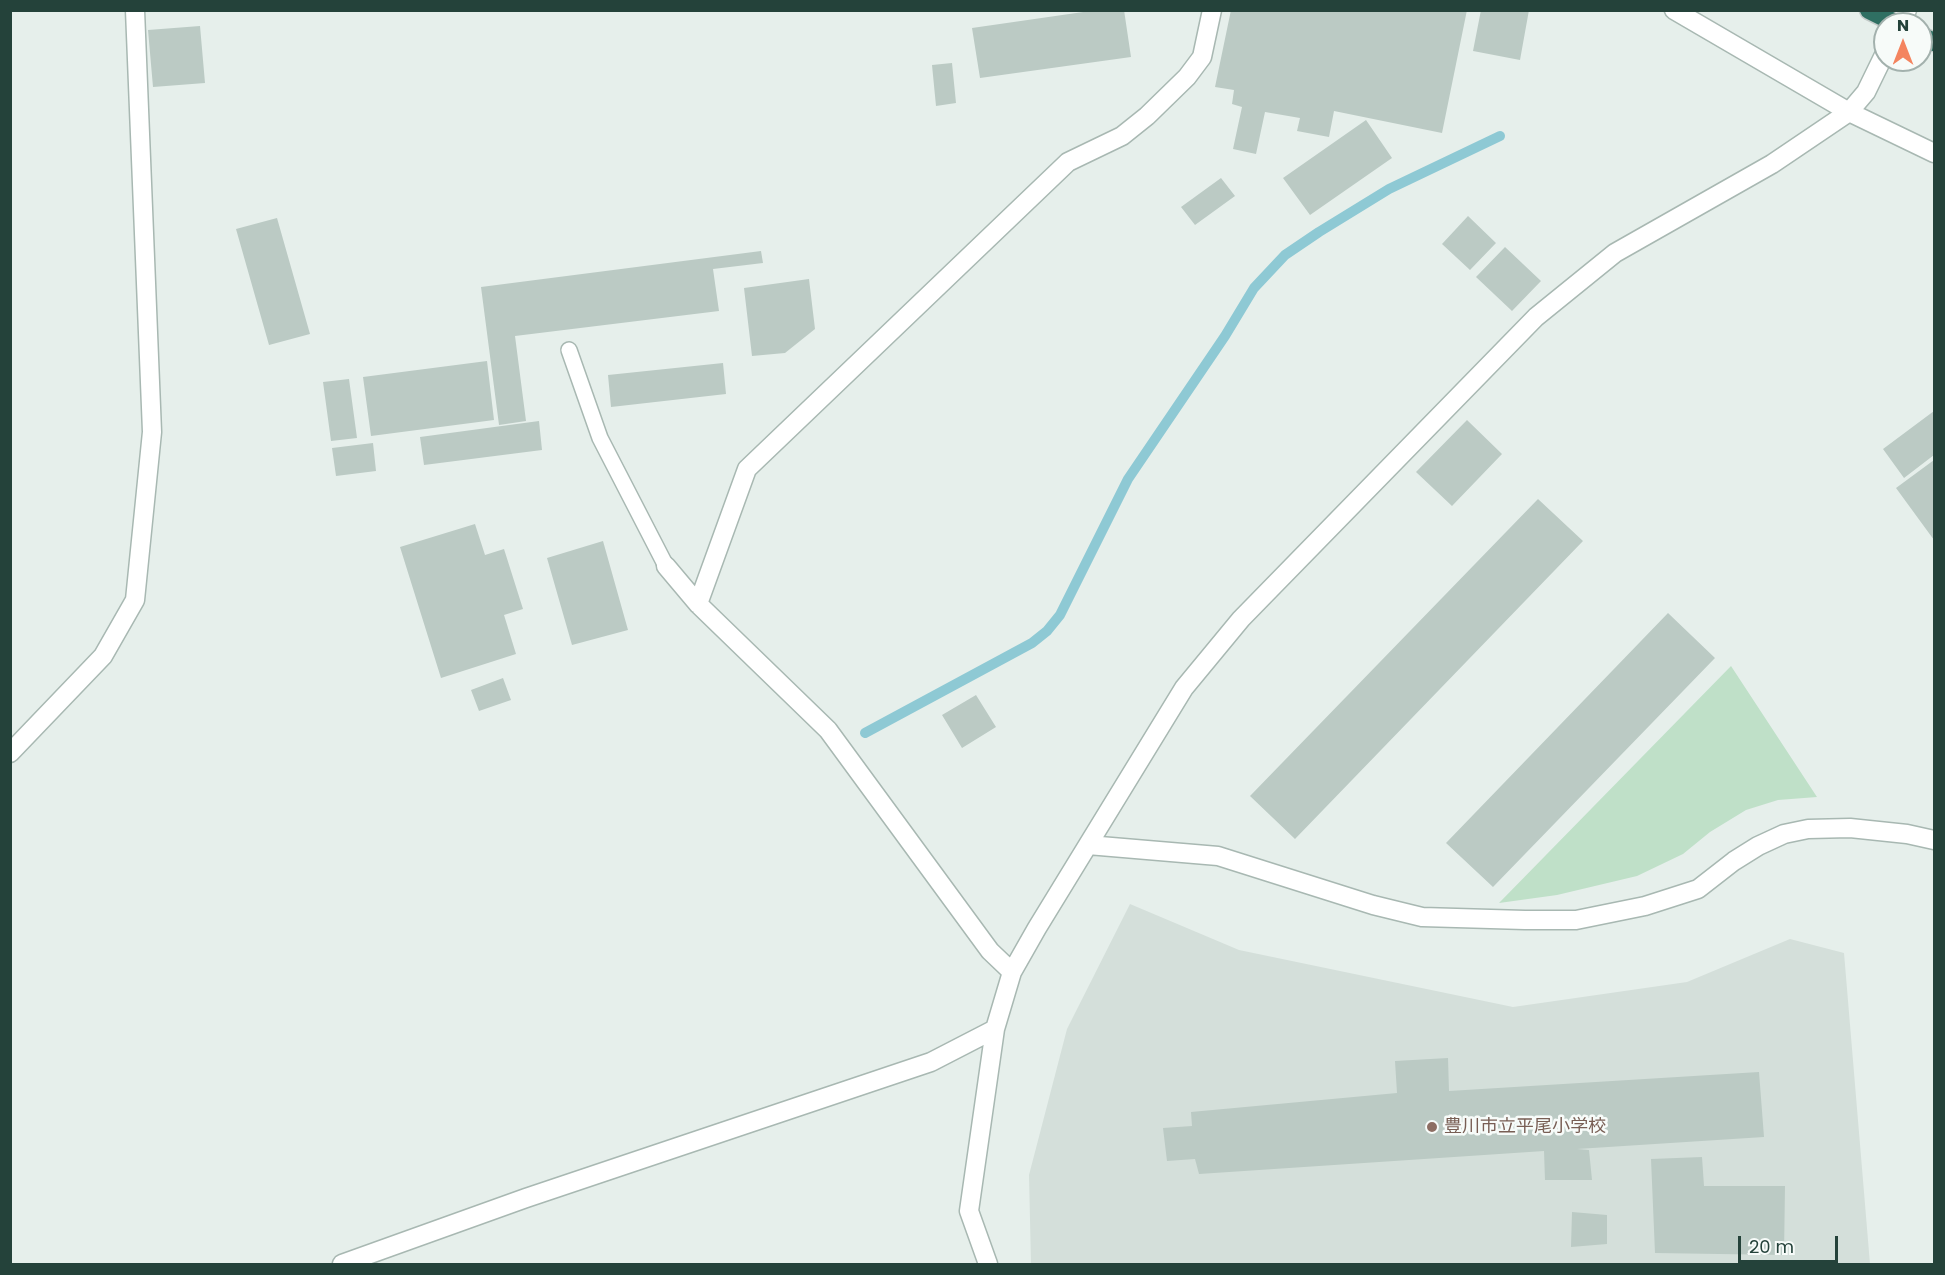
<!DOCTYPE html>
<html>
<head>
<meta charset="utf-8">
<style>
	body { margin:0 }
	#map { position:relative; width:1945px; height:1275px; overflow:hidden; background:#e6efeb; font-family:Poppins,sans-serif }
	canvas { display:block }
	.frame { position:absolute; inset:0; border:12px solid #24423a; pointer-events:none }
	.north { position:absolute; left:1873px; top:12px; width:60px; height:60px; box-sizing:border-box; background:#f7fbf9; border:2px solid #a3b1ad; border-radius:50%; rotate:0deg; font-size:16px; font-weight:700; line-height:24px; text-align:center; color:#24423a }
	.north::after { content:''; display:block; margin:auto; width:21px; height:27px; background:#f4845f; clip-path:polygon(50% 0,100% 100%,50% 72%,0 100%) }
	.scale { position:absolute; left:1738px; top:1236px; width:100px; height:27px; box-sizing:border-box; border:3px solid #24423a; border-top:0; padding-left:8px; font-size:18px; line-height:21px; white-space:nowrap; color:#24423a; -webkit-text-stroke:4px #f7fbf9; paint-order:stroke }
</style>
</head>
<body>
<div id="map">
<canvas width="1945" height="1275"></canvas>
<div class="frame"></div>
<div class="north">N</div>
<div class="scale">20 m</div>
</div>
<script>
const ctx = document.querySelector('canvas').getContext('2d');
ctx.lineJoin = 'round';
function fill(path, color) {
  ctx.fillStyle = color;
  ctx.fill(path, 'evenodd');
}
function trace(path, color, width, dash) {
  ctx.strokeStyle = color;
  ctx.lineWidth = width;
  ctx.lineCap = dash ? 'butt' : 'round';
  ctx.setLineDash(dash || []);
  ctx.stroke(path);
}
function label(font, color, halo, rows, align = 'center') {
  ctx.font = font + ' Poppins,"Noto Sans JP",sans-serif';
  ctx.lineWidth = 5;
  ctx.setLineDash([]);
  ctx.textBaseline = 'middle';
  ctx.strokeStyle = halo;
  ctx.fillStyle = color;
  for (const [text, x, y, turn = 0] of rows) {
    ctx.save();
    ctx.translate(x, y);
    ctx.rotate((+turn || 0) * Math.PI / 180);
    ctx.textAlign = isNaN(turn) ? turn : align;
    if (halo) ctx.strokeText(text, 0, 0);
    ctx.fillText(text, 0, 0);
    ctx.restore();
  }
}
fill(new Path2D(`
	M1130,904L1239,950L1513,1007L1687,982L1790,939L1844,953L1870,1264H1031L1029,1175L1067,1029Z`), '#d4dfda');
fill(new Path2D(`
	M1731,666L1817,797L1778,800L1746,810L1710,832L1683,854L1637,876L1557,895L1499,903Z`), '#bfe0c8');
trace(new Path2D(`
	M865,733L1032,643L1047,631L1060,615L1128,479L1225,336L1254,288L1285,255L1319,232L1389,189L1500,136`), '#8ec9d4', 10);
fill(new Path2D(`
	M1097,10H1124L1131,57L980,78L972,28Z
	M1231,10H1467L1442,133L1334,111L1329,137L1297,131L1300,118L1265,112L1256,154L1233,149L1242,107L1232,104L1234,90L1215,87Z
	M1481,10H1529L1520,60L1473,51Z
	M200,26L205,83L153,87L148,30Z
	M952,63L956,103L936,106L932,65Z
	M1366,120L1392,158L1310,215L1283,178Z
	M1221,178L1235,196L1195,225L1181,207Z
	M1468,216L1496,243L1470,270L1442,244Z
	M277,218L310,334L269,345L236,229Z
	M1505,247L1541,281L1512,311L1476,277Z
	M761,251L763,263L713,269L719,311L515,336L526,421L499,425L481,287Z
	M809,279L815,329L785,353L752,356L744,288Z
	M487,361L494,420L371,436L363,377Z
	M723,363L726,394L611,407L608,375Z
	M349,379L357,438L331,441L323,382Z
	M1934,411V455L1904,478L1883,449Z
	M1467,420L1502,454L1452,506L1416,472Z
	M539,421L542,450L424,465L420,437Z
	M373,443L376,471L336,476L332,448Z
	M1934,460V540L1896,488Z
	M1538,499L1583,541L1295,839L1250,796Z
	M475,524L485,555L504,549L523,609L504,615L516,654L441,678L400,547Z
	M603,541L628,630L572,645L547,558Z
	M1668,613L1715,658L1493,887L1446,843Z
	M503,678L511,700L479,711L471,690Z
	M976,695L996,727L962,748L942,715Z
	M1448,1058L1449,1091L1759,1072L1764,1137L1577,1149L1589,1150L1592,1180H1545L1544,1151L1199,1174L1195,1159L1167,1161L1163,1128L1192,1126L1191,1112L1397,1093L1395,1061Z
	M1702,1157L1704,1186H1785L1784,1255L1655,1253L1651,1159Z
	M1572,1212L1607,1215V1244L1571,1247Z`), '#bbcac4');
const service = new Path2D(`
	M569,350L600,438L666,566`);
const minor = new Path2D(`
	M1674,10L1849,112L1934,153
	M1900,24L1907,10
	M666,566L698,604L828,730L990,951L1012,972
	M698,604L747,469L1068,162L1122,136L1147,116L1187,77L1202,57L1212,10
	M10,753L103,656L135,600L152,432L135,10
	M1088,845L1218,856L1373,905L1422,917L1525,920H1576L1645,906L1698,889L1734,861L1758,846L1784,834L1808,829L1850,828L1907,834L1934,840
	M342,1264L526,1198L931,1062L995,1029
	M988,1264L969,1211L995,1029L1012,972L1037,928L1184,688L1241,619L1536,317L1615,253L1772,164L1849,112L1866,92L1885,53`);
const motorway = new Path2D(`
	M1869,10L1897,24
	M1921,36L1934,42`);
trace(service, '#a8b8b2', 18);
trace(minor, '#a8b8b2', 21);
trace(motorway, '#c2cac8', 21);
trace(service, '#fff', 15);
trace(minor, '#fff', 18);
trace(motorway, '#2f6f62', 18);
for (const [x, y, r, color] of [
	[1432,1127,6,"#8d6e63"]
]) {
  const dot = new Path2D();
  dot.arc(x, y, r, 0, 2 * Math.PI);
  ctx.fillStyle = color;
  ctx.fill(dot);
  trace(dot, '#f7fbf9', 2);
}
label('18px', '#785e54', '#f7fbf9', [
	["豊川市立平尾小学校",1444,1127]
], 'left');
</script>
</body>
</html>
